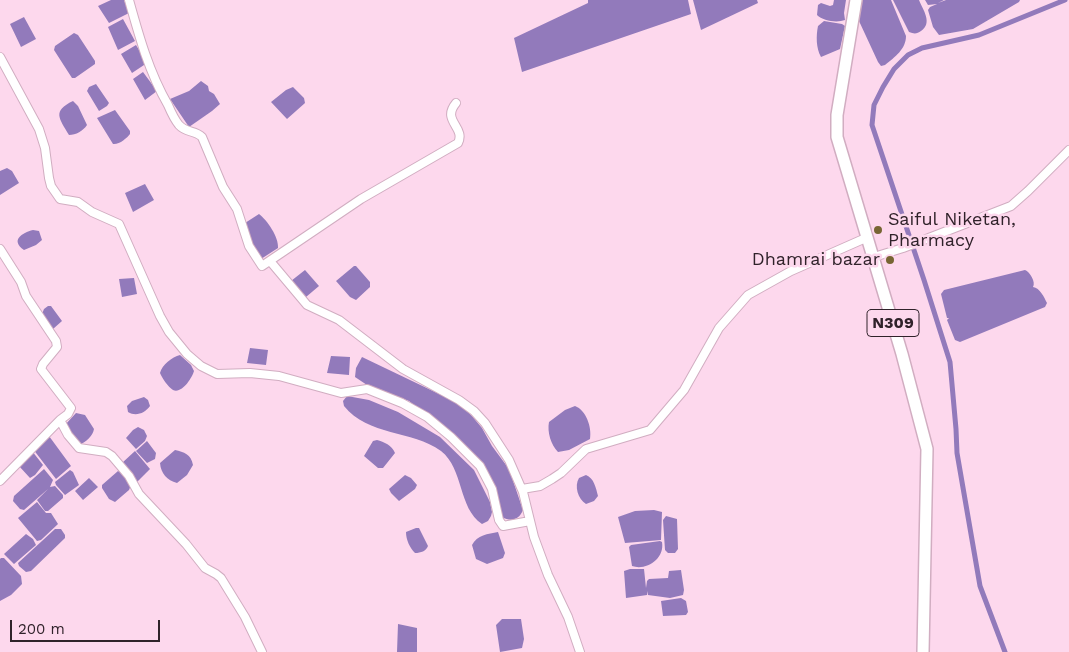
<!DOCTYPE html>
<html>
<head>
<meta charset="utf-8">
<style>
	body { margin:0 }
	#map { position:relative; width:1069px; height:652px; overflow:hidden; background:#fdd8ed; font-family:"Work Sans",sans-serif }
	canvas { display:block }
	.scale { position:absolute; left:10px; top:620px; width:150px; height:22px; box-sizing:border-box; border:2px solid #30222a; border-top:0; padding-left:6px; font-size:15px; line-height:18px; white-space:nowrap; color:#30222a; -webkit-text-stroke:4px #fdd8ed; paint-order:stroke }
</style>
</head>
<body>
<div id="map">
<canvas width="1069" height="652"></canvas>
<div class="scale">200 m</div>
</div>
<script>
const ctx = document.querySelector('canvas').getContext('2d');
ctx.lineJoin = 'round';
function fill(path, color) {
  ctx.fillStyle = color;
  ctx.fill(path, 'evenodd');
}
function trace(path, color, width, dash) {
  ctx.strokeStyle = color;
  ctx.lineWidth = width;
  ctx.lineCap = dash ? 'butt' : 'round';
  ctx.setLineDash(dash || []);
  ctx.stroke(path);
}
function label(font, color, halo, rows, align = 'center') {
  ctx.font = font + ' "Work Sans",sans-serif';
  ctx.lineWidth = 5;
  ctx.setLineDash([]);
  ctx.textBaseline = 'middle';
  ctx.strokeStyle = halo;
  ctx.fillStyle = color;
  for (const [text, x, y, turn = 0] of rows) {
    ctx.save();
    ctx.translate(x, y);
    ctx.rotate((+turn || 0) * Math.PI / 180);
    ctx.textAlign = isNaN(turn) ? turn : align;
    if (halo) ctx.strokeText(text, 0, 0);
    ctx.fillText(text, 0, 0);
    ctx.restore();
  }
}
fill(new Path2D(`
	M111,0H124L129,13L109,23L98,6Z
	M588,0H688L691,14L522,72L514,38L588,3Z
	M693,0H757L758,3L701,30Z
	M834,0H846L844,13L845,20C837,23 823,21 817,15L818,5L821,3L830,6L833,5Z
	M861,0H891L906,36C906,49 895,57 885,65L881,66L878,62L859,21Z
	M893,0H919C923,10 933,23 921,31C917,34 914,34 909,32Z
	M925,0H944L938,3L946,0H1020L1019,2L973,29L939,35L933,27L928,10L930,7L937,4L928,5Z
	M24,17L36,39L21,47L10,24Z
	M123,19L135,41L118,50L108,27Z
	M824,21L842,24L845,26L840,49L821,57C816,48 816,36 818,26Z
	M74,33L78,35L95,61V64L75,78H72L54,50L55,46Z
	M136,45L147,63L132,73L121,54Z
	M143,72L157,91L145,100L133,79Z
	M201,81L208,86L209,91L214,94L220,104L212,111L189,127L170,99L189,91Z
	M96,84L109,103L107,106L99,111L87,91L89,87Z
	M293,87L304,98L305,103L287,119L271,102L286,90Z
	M73,101L78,106L87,125C83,131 76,135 69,135C59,118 52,111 73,101Z
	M115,110L130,131V134C127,138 119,145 113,144L97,118Z
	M7,168L12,171L19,183L0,195V171Z
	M145,184L154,200L133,212L125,193Z
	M259,214C267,220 279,237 278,248L261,259L255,254L245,223Z
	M33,230L39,231L42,240L36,245L24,250C10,240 22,233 33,230Z
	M354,266H356L370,282V287L356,300L350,297L336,281Z
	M305,270L319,286L306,297L291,281Z
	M1025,270C1030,272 1036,282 1033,287C1040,288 1044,297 1047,303L1045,307L960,342L955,340L947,320L949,318H947L941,294L944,290Z
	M134,278L137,294L122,297L119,279Z
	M48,306H51L62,321L53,329L42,314L44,309Z
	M250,348L268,350L266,365L247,363Z
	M180,355L191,365L194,371C192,378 182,394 173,390C168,387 162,378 160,373C162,365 172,357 180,355Z
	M331,356L350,357L349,375L327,373Z
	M362,357L458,403L472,416L482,428L492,446L509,469L523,510C519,520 511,522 502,517L490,480L484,465L466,448L409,401L367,385L355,377L356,368Z
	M347,396L369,400L398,412L440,437L474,470L490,502L492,512L491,516L488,521L482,524C458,508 464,469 441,451C412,430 368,436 344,406L343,401Z
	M144,397L148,400L150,406C145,413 136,417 128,412L127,406L132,401Z
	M575,406C586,410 592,427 590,439L569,450L558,452C551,445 547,432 549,422L565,410Z
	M76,413L85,415L94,429C93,436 86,442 79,445L65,425Z
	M138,427L144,430L147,436L145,441L136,449L126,438L133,430Z
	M49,436L71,466L56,479L33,449Z
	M377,440C384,442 392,445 395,453L383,468H378L364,456L373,441Z
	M147,441L156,453L155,459L147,463L136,451Z
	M175,450C184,452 191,454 193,465L187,475L177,483C167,480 161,474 160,463Z
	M32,451L43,465L35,475L30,478L19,466Z
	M135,451L150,469L137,482H135L122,463Z
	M44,469L53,480L50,487L55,486L63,495V498L48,511H45L37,500L48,489L24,510L20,509L13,501L14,496Z
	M70,470L73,472L79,485L65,495L56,485L55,482Z
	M118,471L123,474L131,485L129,490L115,502L109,499L102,488V485Z
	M405,475L411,478L417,485L415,489L399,501L391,493L389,489Z
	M586,475C594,478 596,488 598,496L594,501L586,504C578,499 574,486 579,478Z
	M89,478L98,487L83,500L75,491Z
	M37,502L46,513H51L58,524L41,540L37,541L18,518Z
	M654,510L662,512L661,540L625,543L618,517L635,511Z
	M666,516L677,519L678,549L675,553H668L665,550L663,520Z
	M416,528H419L428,546C426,551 421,553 415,553C410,548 406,540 406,532Z
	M55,529H61L65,535V538L31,571L26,572L19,566L18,563Z
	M498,532L505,553L503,558L487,564L476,559L472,545C477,535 488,534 498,532Z
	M26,534L33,539L36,545L14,564L4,554Z
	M660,541L662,542C665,559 646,571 632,566L629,547L631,545Z
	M1,558H4L21,576L22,584L11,595L0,601V559Z
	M630,569H644L646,588L647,581L649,579L668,578L669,571L681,570L684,590L683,595L670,598L648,595L647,591V595L626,598L624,571Z
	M681,598L686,601L688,612L686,615L663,616L661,601Z
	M502,619H521L524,639L522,648L500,652L496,625Z
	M398,624L417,628V652H397Z`), '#927abb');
trace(new Path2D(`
	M1005,652L980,586L957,453L956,429L950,362L924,280L872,125L874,105L883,87L894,69L908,55L922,48L979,35L1065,0`), '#927abb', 5);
const minor = new Path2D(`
	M129,0C139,36 149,72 168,105C171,112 174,119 179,125C186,133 195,130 202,137L223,187L237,209L249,246L262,266L361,199L458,143C466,127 441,121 456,103
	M0,57L39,129L45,148L49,178L51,186L60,199L78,202L92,212L119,224L160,316L169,332L187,354L201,366L217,374L250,373L279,376L341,393L367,389L402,403L427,417L451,437L480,466L492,489L499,520L503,526L530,521
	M0,249L21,282L26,296L56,341L57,347L43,364L41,369L71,408L68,414L60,420L68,435L79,448L106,452L112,456L129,476L139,494L186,544L205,568L216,574L221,578L245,617L262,652
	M874,257L903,248L1011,206L1028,191L1069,150
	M270,261L307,305L339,320L403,369L459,400L474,411L485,423L509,460L523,492L534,537L548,575L568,617L580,652
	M0,481L60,420
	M522,489L540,486L552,479L561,473L586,449L650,430L684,390L719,328L748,295L791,271L868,237`);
const highway = new Path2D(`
	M856,0L837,115V137L902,354L927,449L923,652`);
trace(minor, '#d1adc1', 10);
trace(highway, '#d1adc1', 14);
trace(minor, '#fff', 8);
trace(highway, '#fff', 11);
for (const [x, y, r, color] of [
	[878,230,5,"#776533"],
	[890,260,5,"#776533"]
]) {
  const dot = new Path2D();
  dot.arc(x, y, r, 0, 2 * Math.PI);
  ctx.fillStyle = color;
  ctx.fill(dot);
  trace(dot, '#fdd8ed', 2);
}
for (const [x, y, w] of [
	[893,323,52]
]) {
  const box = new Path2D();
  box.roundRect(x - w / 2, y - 13.5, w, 27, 4);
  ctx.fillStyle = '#fdd8ed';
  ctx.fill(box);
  trace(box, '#30222a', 1);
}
label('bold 16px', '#30222a', null, [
	["N309",893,323]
]);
label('18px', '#30222a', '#fdd8ed', [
	["Saiful Niketan,",888,220],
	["Pharmacy",888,241],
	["Dhamrai bazar",880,260,"right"]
], 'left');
</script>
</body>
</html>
